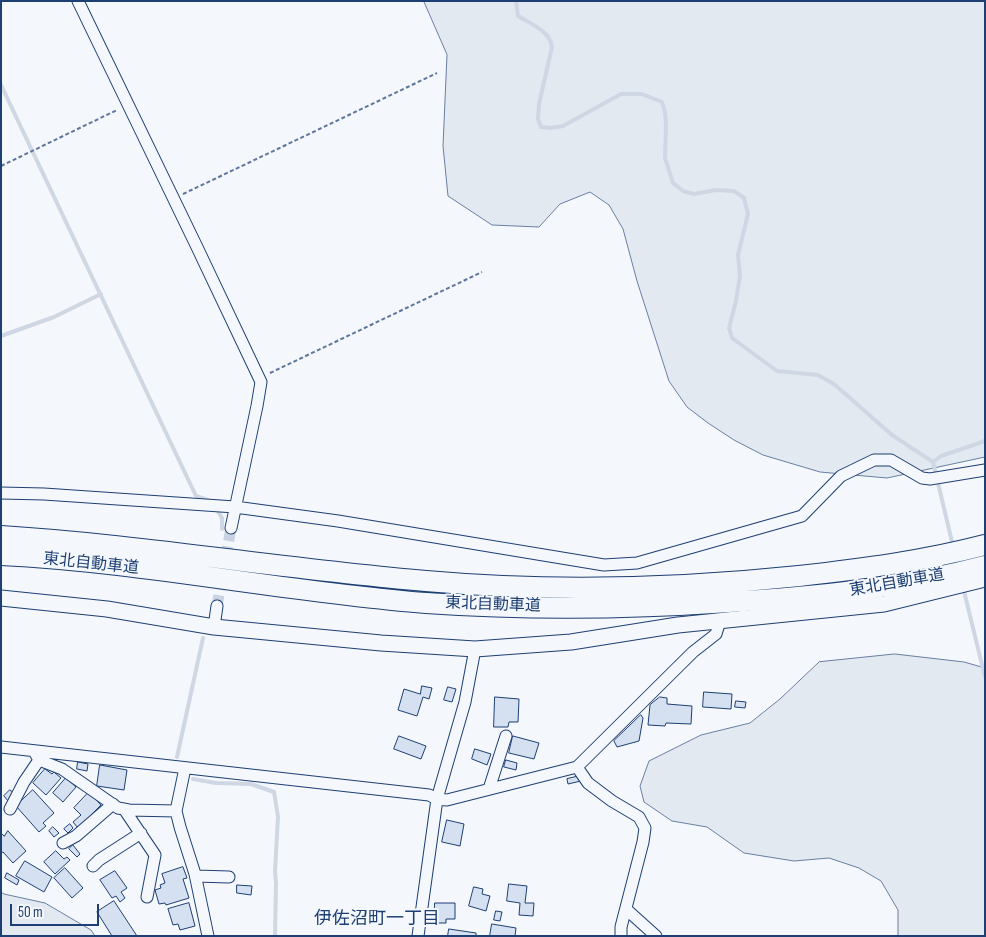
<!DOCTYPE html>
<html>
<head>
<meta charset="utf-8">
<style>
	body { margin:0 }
	#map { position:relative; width:986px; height:937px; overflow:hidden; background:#f4f7fb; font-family:"Sofia Sans Condensed",sans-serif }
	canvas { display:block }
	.frame { position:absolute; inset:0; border:2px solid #1d3f73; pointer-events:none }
	.scale { position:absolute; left:10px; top:904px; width:89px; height:22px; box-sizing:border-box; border:2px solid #1d3f73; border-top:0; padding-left:6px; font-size:15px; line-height:18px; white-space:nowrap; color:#1d3f73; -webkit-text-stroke:4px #f4f7fb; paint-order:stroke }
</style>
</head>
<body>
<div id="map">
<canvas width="986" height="937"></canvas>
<div class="frame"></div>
<div class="scale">50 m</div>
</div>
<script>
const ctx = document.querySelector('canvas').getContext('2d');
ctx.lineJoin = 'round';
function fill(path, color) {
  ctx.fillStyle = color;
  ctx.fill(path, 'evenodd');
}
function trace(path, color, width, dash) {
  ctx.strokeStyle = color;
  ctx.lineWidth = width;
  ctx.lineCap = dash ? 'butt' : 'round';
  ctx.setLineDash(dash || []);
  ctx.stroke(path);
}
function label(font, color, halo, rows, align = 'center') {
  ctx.font = font + ' "Sofia Sans Condensed","Noto Sans JP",sans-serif';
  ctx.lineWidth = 4;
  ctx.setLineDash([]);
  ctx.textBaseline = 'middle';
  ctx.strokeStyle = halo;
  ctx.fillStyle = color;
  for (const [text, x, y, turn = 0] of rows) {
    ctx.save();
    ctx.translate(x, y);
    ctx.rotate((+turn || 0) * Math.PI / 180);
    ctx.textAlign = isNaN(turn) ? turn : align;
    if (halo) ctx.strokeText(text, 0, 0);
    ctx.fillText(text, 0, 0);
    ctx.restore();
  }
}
const green = new Path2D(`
	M424,1H985V457L887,478L820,472L763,455L734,440L708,423L687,407L669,381L637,281L623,229L609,205L590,192L560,204L539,227L492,225L448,196L443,146L447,55Z
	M895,654L964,662L985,668V936H898V910L881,881L859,868L829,858L794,861L744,853L707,827L672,821L644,802L640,786L649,761L701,735L750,723L780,699L819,662Z
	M1,892L4,894L45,903L91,930L95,936H1Z`);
fill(green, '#e3e9f0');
trace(green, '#687fa3', 1);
trace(new Path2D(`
	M516,1L518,16C531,24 550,31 552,47L539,104L538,119L541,127L551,128L563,126L621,94H642L662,102L665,112L666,124L665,158L673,183L683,191L694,194L716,190L734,191L744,198L748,214L738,255L740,276L736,301L729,328L732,338L777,371L818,375L834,384L892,435L933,462L953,546
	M1,85L196,496L213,502
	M1,336L54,317L101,294
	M933,462L941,456L985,441
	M216,508L222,518V529
	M963,587L985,677
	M177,757L203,638
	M193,779L216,783L251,784L274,792L278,817L275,871L276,883L275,936`), '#cfd7e4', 4);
const building = new Path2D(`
	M422,686L432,688L429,699L423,697L417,716L398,710L404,689L420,694Z
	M448,687L456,689L452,702L444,700Z
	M704,692L732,694L731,709L703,707Z
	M495,697L519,699L518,722H509L508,727H494Z
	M660,697L667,698V704L692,706L691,724L666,723L665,726L648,725L650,705Z
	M736,701L746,702L745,708L735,707Z
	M641,715L643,718L639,741L617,747L614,741Z
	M399,736L426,746L421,759L394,749Z
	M513,736L539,743L534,759L509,753Z
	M475,749L491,754L487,765L472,759Z
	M506,760L517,763L516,770L504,767Z
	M78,762L88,764L87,771L77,769Z
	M100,765L127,770L124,790L97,786Z
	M45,769L52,774L54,772L61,778L46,795L33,783Z
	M580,776L581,781L568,784L567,779Z
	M66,778L76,787L63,802L53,793Z
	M10,790L15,794L8,801L4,796Z
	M33,790L54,813L43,823L46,826L39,832L16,806Z
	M89,792L101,805L78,828L73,822L81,815L74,808Z
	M447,820L464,824L460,846L442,842Z
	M70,824L73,828L68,833L64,829Z
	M53,827L59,833L54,837L49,831Z
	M8,831L26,851L13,863L3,852L1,853V833L4,836Z
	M73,845L80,854L77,857L69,849Z
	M56,851L64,859L67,857L70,860L55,874L44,862Z
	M25,861L52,877L44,892L16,876Z
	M183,867L187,878L183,879L189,898L166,905L165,903L159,904L155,890L161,888L160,885L165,883L162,874Z
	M65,868L83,888L72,898L54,878Z
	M115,871L127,888L121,892L125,898L120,902L116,896L112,898L100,880Z
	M7,873L19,880L17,885L5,878Z
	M509,884L527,886L525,903H534L533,916L519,915L520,903L507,901Z
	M237,885L252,886L251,895L237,893Z
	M474,887L483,889L482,894L490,896L486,911L469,906Z
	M114,901L137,936H112L97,912Z
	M189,903L195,926L180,930L178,924L173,925L168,909Z
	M435,903H455V919H446V923H434Z
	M496,911L502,912L500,921L494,920Z
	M492,924L516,928L515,936H490Z
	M449,929L476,933V936H448Z`);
fill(building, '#d5e0f0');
trace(building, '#1d3f73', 1);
trace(new Path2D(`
	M217,606L231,528`), '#c9d2e0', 11, [11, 5.5]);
const street = new Path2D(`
	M78,1L196,245L261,382L257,406L231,528
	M1,493L44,494L235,507L338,521L604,565L637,563L802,516L841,476L874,460H891L922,478L930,479L985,470
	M214,627L217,606
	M1,747L429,795L437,799L447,800L577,767L693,652L716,634L720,621
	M34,751L39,760L62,769L118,808L129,810L176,811
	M577,767L588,783L612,801L639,817L645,828L643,842L621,927V936
	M185,768L176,811L180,827L195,874L208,936
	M489,789L506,736
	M10,809L24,782L39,760
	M124,809L155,855L147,897
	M63,843L76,836L113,804
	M93,866L99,860L141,833
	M196,876L229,877
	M626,909L656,936
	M418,936L437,799L465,702L475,649`);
const secondary = new Path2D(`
	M1,598L107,609L214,627L381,643L475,649L571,642L678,625L884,604L985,579`);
const highway = new Path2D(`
	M1,536C143,545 284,569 426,581C550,592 675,589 799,576C861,569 924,561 985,545
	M1,555C144,562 284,592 426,603C527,610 628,609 729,602C815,597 902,588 985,566`);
trace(street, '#1d3f73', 13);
trace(secondary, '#1d3f73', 17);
trace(highway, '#1d3f73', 22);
trace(new Path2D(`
	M1,166L117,110
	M183,194L437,73
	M270,373L482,272`), '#5e769c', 2, [4, 2.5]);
trace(street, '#f4f7fb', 11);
trace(secondary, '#f4f7fb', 15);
trace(highway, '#f4f7fb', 20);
label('16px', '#1d3f73', '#f4f7fb', [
	["東北自動車道",91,564,6],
	["東北自動車道",897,583,-10],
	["東北自動車道",493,605,2]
]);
label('18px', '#1d3f73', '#f4f7fb', [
	["伊佐沼町一丁目",377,919]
]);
</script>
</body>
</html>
